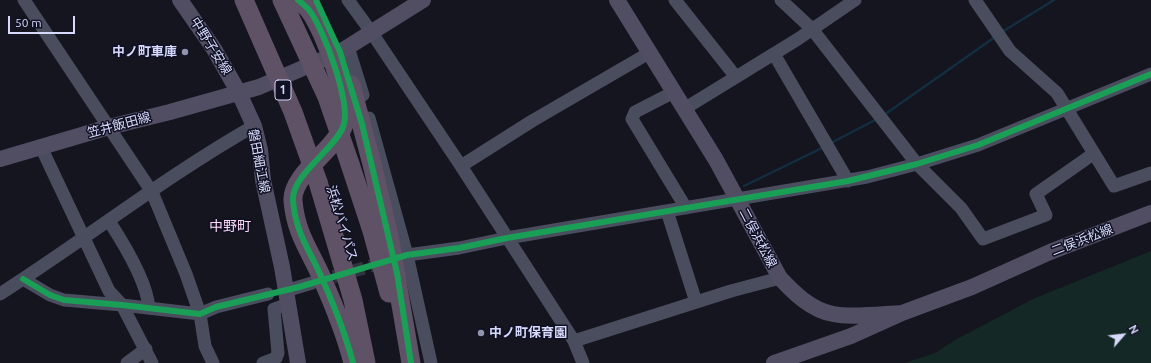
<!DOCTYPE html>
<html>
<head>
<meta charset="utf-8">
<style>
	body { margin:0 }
	#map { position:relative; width:1151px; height:363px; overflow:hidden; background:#14151f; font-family:Ubuntu,sans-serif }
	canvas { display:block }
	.north { position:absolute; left:1103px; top:315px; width:40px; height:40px; -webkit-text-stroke:3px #101123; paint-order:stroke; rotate:62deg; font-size:11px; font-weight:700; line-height:16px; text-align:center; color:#d6d9fb }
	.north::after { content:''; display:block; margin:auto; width:14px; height:18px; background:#d6d9fb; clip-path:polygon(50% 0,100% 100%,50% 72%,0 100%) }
	.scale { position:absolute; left:8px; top:16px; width:67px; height:18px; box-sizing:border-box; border:2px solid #d6d9fb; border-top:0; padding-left:5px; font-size:12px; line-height:14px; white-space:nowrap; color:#d6d9fb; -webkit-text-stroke:3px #101123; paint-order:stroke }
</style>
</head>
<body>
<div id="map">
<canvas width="1151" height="363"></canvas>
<div class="north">N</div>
<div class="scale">50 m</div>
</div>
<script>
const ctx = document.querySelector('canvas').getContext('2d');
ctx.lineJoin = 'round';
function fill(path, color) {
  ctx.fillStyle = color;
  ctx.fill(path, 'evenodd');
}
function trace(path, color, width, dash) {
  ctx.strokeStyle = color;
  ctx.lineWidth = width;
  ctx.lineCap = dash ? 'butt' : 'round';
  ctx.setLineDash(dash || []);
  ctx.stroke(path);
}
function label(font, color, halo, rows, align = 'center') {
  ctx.font = font + ' Ubuntu,"Noto Sans JP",sans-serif';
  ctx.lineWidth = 3;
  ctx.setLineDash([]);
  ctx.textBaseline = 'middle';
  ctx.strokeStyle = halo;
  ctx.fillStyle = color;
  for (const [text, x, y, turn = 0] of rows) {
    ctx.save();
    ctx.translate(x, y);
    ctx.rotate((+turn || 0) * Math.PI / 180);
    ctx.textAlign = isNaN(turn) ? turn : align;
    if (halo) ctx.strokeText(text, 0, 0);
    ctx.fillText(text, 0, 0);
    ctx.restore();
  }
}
fill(new Path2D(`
	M1151,251V363H905L935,353L955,340L1033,299Z`), '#142925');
trace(new Path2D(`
	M1002,32L1054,0
	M884,115L995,37
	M831,143L877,119
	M744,186L824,147`), '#132e41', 2.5);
trace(new Path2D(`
	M315,282L388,261`), '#313240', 13, [13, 6]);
trace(new Path2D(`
	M24,0L152,192L186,274L200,314L205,346L213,363
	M348,0L372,33L461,166
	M675,0L736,77
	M781,0L812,29L917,164L961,208L983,239L1046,215L1036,194L1093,154
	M975,0L1010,51L1057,93L1114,186L1151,173
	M348,47L363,95
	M774,54L848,181
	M674,92L635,112L632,119L686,208
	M684,109L798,39L855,0
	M369,118L407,255L431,363
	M41,147L109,291L122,305L152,363
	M667,211L696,302
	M109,221C124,244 147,281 149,308
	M407,255L459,248L507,238L867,177L917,164L978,145L1151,74
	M23,279L50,295L64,300L122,305L200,314L216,307L268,294
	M292,289L312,283
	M0,294C86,239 166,176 254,126
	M574,341L731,291L780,278
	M127,363L146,349
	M263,363L276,358L278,353L274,309L288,304
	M583,363L574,341L461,166L532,121L649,53`), '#4a4d5e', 13);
trace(new Path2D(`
	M180,0L214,49L239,93L254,126L260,150L263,180L282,267L298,363
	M617,0L716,160L780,278C794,293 811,310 833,314C851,318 882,314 902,313
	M0,159L109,127L170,112L259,87L340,52L423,0
	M774,363L851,336L902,313L972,287L1050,252L1151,213`), '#514e64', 16);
trace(new Path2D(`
	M298,0C301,3 306,6 309,10C324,29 352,105 343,127C334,150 291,175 293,201C296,236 312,253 324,283C335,308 346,336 353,363
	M351,85L373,168L390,241L411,363
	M350,164L372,231L389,293
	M318,182L353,300L366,363`), '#5f5166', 19);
trace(new Path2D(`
	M244,0L293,112L318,182
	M282,0L327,97L350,164`), '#5f5166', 19);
trace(new Path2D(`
	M298,0C301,3 306,6 309,10C324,29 352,105 343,127C334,150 291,175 293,201C296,236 312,253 324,283C335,308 346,336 353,363
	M316,0L340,52L362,124L397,273L411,363
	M23,279L50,295L64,300L122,305L200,314L216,307L299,287L407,255L459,248L507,238L848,181L917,164L978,145L1151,74`), '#1a9f57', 6);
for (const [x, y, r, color] of [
	[185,52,4,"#9294ae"],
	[481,333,4,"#9294ae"]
]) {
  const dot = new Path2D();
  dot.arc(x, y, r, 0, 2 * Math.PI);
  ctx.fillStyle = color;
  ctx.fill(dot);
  trace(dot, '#101123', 1.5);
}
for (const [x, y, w] of [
	[283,90,16]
]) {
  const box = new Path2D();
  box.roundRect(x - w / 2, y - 10, w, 20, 3);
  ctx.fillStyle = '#101123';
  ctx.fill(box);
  trace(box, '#d6d9fb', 1);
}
label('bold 12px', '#d6d9fb', null, [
	["1",283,90]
]);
label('13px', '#d6d9fb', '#101123', [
	["中野子安線",211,46,58],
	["笠井飯田線",119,125,-15],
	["磐田細江線",259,161,79],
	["浜松バイパス",342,223,73],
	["二俣浜松線",758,238,62],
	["二俣浜松線",1082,240,-21]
]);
label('bold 13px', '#d6d9fb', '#101123', [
	["中ノ町車庫",177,52],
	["中ノ町保育園",489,333,"left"]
], 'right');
label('14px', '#fbd8f6', '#101123', [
	["中野町",230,226]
]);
</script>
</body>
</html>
